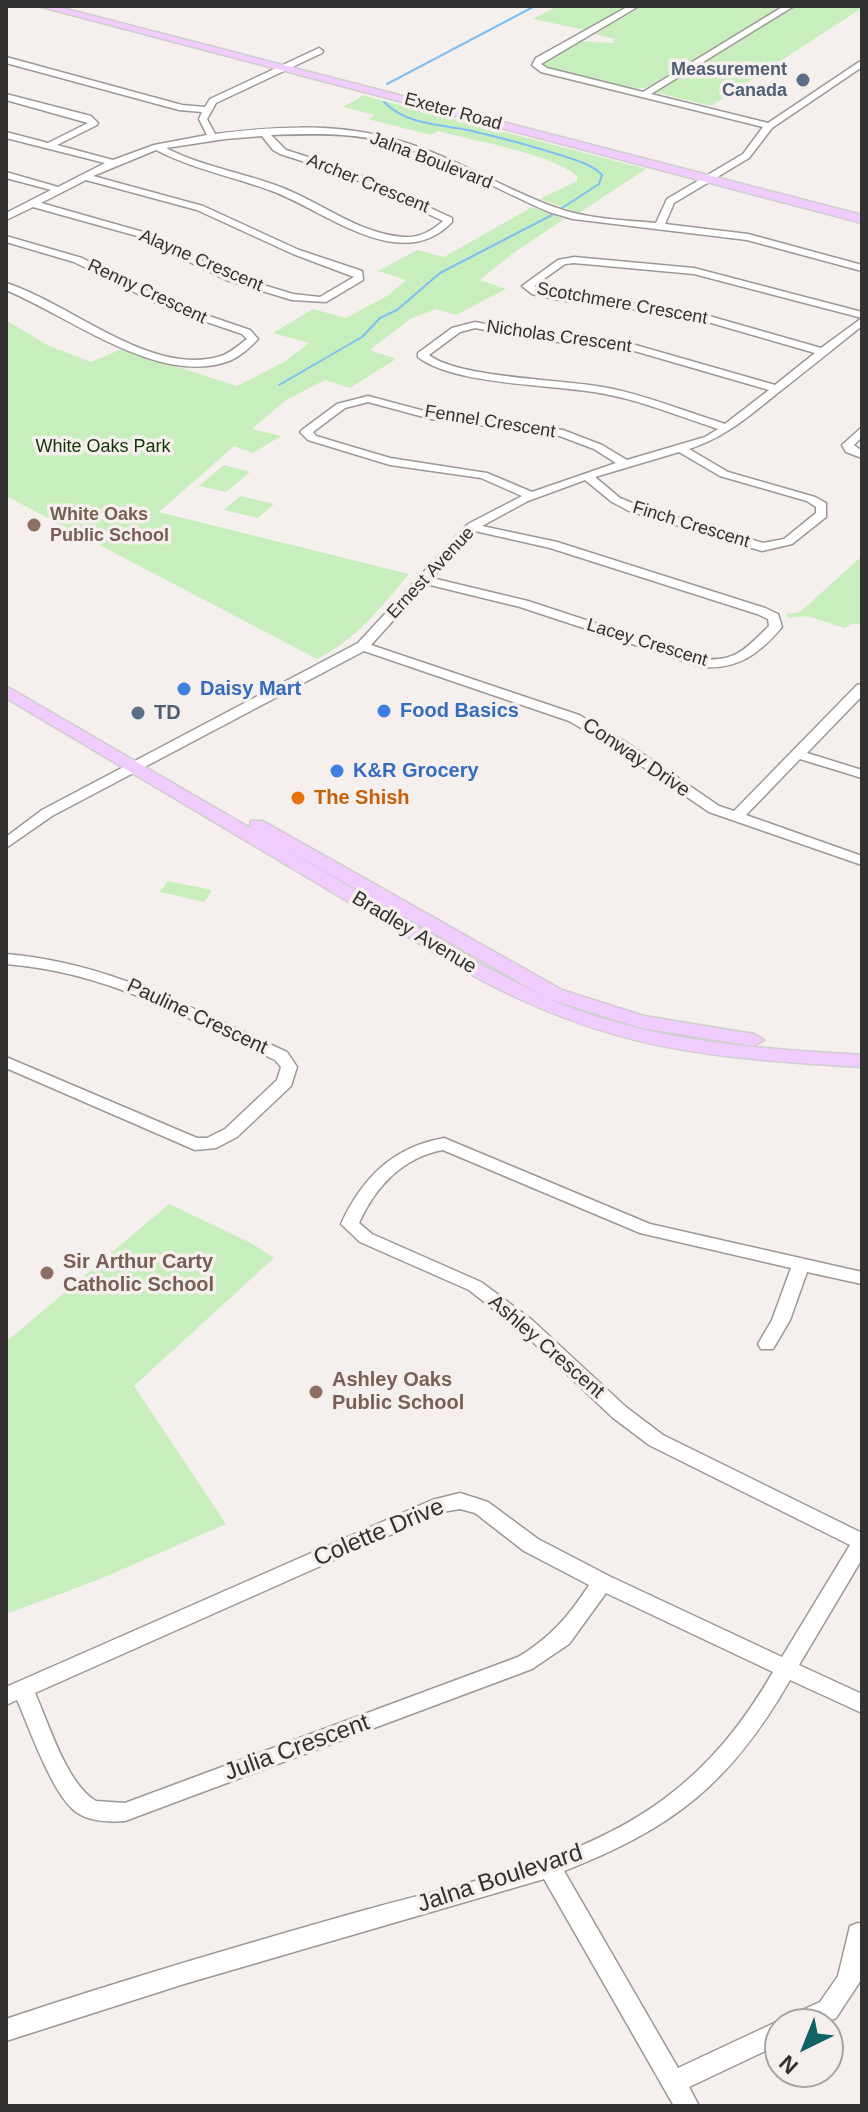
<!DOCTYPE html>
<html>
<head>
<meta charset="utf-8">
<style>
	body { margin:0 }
	#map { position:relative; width:868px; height:2112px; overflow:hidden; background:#f5f0ed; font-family:Arial,sans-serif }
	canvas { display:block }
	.frame { position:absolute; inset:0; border:8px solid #333130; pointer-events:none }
	.north { position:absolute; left:764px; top:2008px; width:80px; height:80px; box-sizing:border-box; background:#f5f0ed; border:2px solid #a7a4a1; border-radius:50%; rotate:223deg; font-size:22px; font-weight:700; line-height:32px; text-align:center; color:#333130 }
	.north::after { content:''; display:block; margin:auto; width:28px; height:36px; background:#116266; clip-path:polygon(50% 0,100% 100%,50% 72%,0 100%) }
</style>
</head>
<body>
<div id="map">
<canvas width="868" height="2112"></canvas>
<div class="frame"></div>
<div class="north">N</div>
</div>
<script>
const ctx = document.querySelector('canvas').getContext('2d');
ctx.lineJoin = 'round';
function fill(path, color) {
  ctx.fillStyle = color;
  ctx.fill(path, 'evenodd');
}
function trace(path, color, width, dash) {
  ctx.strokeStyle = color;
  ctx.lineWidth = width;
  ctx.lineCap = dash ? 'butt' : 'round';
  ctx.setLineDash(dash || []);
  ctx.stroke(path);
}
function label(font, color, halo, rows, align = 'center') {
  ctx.font = font + ' Arial,sans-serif';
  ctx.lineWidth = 7;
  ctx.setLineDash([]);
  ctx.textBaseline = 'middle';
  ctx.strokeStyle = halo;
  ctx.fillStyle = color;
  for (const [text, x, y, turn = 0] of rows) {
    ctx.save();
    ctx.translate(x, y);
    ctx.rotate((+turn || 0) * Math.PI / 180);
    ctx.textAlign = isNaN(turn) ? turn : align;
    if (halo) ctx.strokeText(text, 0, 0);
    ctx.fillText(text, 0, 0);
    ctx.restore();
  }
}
fill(new Path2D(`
	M558,6H628L585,30L533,19Z
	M643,6H785L646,88L634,89L552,70L543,64L545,60L582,41L613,43L614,39L595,34Z
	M795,6H862V8L711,106L654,92Z
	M364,95L369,97L646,169L579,213L540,199L577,181V176C552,154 474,141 438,131L431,135L368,119L375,115L343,107Z
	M532,207L564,219L512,254L480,280L506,289L456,315L436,309L410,319L370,350L396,359L350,388L325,380L286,400L252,429L281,436L253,453L234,446L159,512L409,574C381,607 357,639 317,659L6,496V320L49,346L91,362L122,349L237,386L284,362L309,343L273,333L313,309L346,318L387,296L406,280L378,271L417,250L444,257Z
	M224,465L250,472L226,492L199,486Z
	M240,496L274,504L258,518L224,510Z
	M862,556V624H851L844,628L808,616L788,618L786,614L800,612Z
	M168,881L212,890L204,902L160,892Z
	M169,1204L251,1243L274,1258L134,1386L226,1524L100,1579L6,1614V1342Z`), '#c8eebd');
trace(new Path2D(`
	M387,84L535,6
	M384,102C408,126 441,124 472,131C502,138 533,146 563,156C576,160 593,165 602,175L599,184L562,208
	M279,385L362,337L380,318L397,310L440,273L552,215`), '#7ebff5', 2);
const minor = new Path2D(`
	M629,6H639L541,64L547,68L643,92L784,6H794L651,94L768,123L862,60V67L772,128L749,158L674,203L665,224L748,234L862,265V271L747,240L573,219L549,212C494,188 440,156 382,141C346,132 307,134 271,135L286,150L352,171L452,218V222C401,276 324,210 272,191C234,177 193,169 156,150L93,176L203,206L299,250L362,271L363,280L326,302L292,300L226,280L137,236L33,207L6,220V213L51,190L6,178V172L58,187L105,163L6,138V132L48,143L88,123L6,100V94L91,116L98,123L97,125L57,145L113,160L154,145L207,135L199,119L202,112L179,110L6,63V57L182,105L205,107L210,99L319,48L323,51L322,53L216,103L207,119L215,134C270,127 331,123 385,137C445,151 497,186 554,207C586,219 623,220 656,223L667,199L743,154L763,127L541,72L532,65L536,58ZM262,136L273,150L280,154L346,175L443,221C432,231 419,238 404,237C360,234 323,204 283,188C245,173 203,167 166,148L225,139ZM86,180L197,210L293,254L354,277L320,297L293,294L234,276L143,232L41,203Z
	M6,236L82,258L174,304L250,330L258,339C251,347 239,357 229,361C159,387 69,316 6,290V283C70,303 152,378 221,356C230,353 239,345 247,339L242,334L166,308L74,262L6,242Z
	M574,257L694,268L862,312V326C834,348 806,371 779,392C749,416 726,437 689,449L728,472L815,497L826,503V517L792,544L762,551L629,511L612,502L585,480L528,501L482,526L557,542L765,608L778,614L782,627C760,653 738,670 702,667L520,607L426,584L371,645L579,715L624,741L719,806L734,811L857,685L862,684V696L807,753L862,770V778L800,759L746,815L862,856V865L709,812L614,747L569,721L364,651L52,816L6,848V837L42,810L358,643L468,524L522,496L481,478L390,465L308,440L300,432L302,430L337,404L368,396L432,413L563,430L602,445L627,460L705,437L718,429C681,417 643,401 605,394C557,384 455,386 418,357V353L452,328L475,322L531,333L632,344L775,385L815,353L687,316L559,300L532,294L522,286L558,260ZM574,263L694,274L862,318L821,348L688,310L559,294L534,286L565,264ZM475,328L531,339L631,350L769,390L725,424C687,412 648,396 608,388C566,379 460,379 429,355L460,332ZM368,402L431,419L557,435L594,449L616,463L532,492L487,473L390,458L316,436L313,432L345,408ZM679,452L720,476L807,501L816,507V513L784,539L763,543L637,505L620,498L595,477ZM475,531L550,548L757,614L768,619L769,626C747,647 737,662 704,659L528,601L432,578Z
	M862,427V437L854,445L862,451V458L846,452L842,445Z
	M6,954C111,963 193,1009 287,1052L297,1067L291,1086L237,1137L216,1148L195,1150L6,1068V1057L197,1138H207L225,1129L277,1080L281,1067L275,1060C185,1017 108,972 6,964Z
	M444,1138L650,1224L862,1272V1284L807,1272L790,1320L773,1349H761L758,1344L772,1320L791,1268L640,1233L443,1150C403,1157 375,1187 359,1223L372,1234L481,1282L532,1320L626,1407L663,1435L862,1533V1559L799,1665L862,1694V1713L790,1680C731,1783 674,1828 564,1871L678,2068L772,2024L780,2021L786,2023L789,2016L820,2002L838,1976L850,1926L858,1923L862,1924L861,1980L836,2018L822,2024H780V2044L689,2087L699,2106H674L544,1879L184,1984L6,2041V2019C125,1979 245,1944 365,1910C466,1882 578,1863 664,1799C711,1764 744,1722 773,1672L606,1593L569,1644L532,1669L125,1821C109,1822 90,1822 76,1812C52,1794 30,1729 17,1700L6,1705V1687L432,1500L460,1493L488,1502L538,1539L609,1576L782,1657L850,1545L649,1445L612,1417L520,1330L469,1290L360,1242L341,1224C362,1178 393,1147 444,1138ZM460,1509L475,1513L524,1551L589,1585C569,1616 550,1638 518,1657L125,1803L96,1801C66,1783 49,1724 35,1693L442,1512Z`);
const major = new Path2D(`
	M38,6H55L862,215V223Z
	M6,686L250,828L251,821H263L562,990L644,1016L754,1034L764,1040L754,1046L641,1028L549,999L558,1003C660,1043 755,1048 862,1055V1067C709,1058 608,1050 470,974L6,698ZM272,841L547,998L484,966Z`);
trace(minor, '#9d9895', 3);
trace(major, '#cececd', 3);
fill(minor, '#fff');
fill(major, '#f1cdff');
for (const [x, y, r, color] of [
	[803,80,8,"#5c6f8a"],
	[34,525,8,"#8d6e63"],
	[184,689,8,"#3f7fe0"],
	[384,711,8,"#3f7fe0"],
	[138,713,8,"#5c6f8a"],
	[337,771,8,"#3f7fe0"],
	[298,798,8,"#e8710a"],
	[47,1273,8,"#8d6e63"],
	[316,1392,8,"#8d6e63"]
]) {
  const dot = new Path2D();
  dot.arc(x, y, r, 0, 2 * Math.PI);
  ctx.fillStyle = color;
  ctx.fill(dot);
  trace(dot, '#f5f0ed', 3);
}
label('bold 18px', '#4e5e75', '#f5f0ed', [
	["Measurement",787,70],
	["Canada",787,91]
], 'right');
label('18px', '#333130', '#f5f0ed', [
	["Exeter Road",453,112,15],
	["Jalna Boulevard",431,161,21],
	["Archer Crescent",368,184,22],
	["Alayne Crescent",201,261,23],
	["Renny Crescent",147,292,25],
	["Scotchmere Crescent",622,304,10],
	["Nicholas Crescent",559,337,8],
	["Fennel Crescent",490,422,9],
	["Finch Crescent",691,525,17],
	["Ernest Avenue",431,573,-47],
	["Lacey Crescent",647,643,17]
]);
label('18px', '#123308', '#f5f0ed', [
	["White Oaks Park",103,447]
]);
label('bold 18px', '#785e54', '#f5f0ed', [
	["White Oaks",50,515],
	["Public School",50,536]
], 'left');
label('bold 20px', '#366cbe', '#f5f0ed', [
	["Daisy Mart",200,689],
	["Food Basics",400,711],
	["K&R Grocery",353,771]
], 'left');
label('bold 20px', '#4e5e75', '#f5f0ed', [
	["TD",154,713]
], 'left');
label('20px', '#333130', '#f5f0ed', [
	["Conway Drive",636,758,34],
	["Bradley Avenue",414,933,31],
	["Pauline Crescent",197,1017,25],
	["Ashley Crescent",546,1347,41]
]);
label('bold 20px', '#c56008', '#f5f0ed', [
	["The Shish",314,798]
], 'left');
label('bold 20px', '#785e54', '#f5f0ed', [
	["Sir Arthur Carty",63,1262],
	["Catholic School",63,1285],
	["Ashley Oaks",332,1380],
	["Public School",332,1403]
], 'left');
label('24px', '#333130', '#f5f0ed', [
	["Colette Drive",379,1533,-23],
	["Julia Crescent",297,1748,-20],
	["Jalna Boulevard",500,1879,-18]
]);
</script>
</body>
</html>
